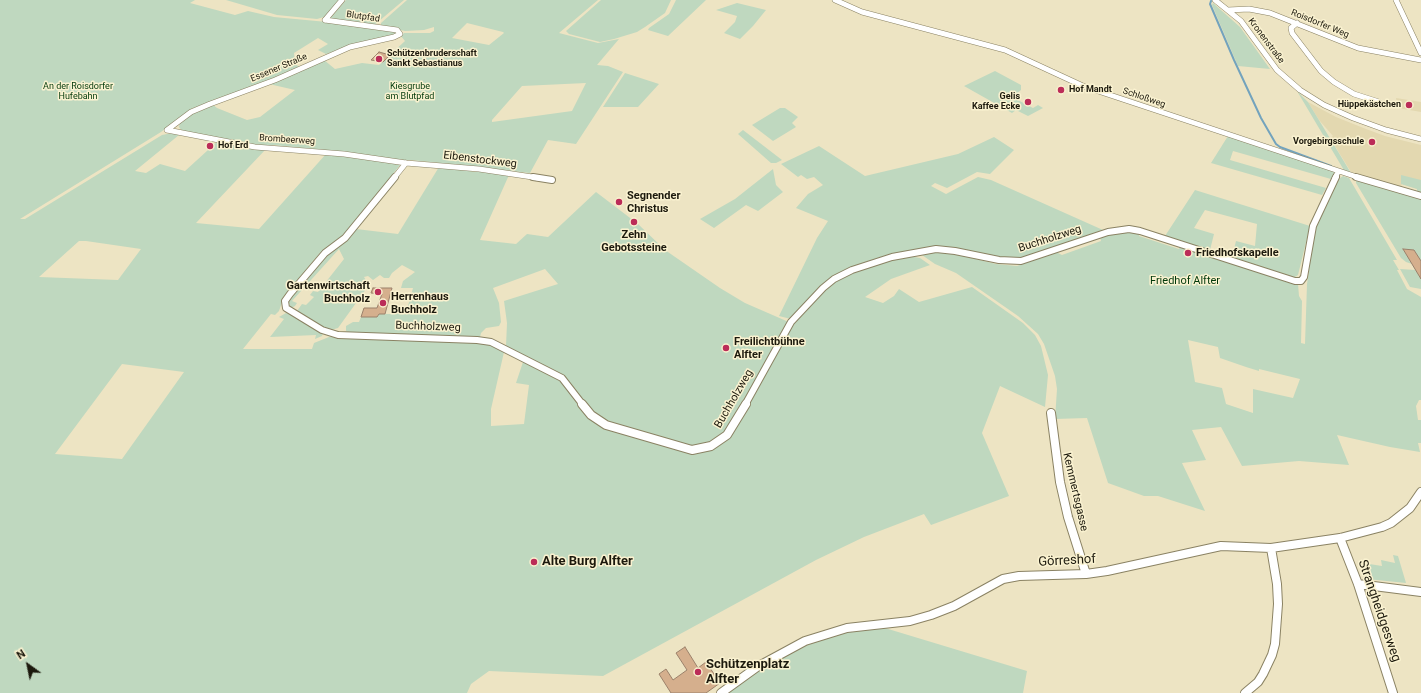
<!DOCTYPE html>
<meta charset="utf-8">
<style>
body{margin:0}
#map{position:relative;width:1421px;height:693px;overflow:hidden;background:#ede4c3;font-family:Roboto,sans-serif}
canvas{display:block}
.north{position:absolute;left:8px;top:645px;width:40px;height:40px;-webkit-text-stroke:3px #faf2d0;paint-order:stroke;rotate:327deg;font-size:11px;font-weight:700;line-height:16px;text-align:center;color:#1c190d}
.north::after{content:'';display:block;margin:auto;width:14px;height:18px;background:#1c190d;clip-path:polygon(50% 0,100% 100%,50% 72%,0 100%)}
</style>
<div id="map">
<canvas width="1421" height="693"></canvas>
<div class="north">N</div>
</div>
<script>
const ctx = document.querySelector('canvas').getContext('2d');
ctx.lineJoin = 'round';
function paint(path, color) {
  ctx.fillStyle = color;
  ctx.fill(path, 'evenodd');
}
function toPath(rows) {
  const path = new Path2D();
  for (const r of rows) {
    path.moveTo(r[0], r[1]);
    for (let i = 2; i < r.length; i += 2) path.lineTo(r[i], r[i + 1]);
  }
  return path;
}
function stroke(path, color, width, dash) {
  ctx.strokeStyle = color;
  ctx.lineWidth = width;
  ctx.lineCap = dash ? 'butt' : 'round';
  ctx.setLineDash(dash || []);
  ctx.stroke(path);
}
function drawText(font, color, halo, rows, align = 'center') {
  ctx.font = font + ' Roboto,sans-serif';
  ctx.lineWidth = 3;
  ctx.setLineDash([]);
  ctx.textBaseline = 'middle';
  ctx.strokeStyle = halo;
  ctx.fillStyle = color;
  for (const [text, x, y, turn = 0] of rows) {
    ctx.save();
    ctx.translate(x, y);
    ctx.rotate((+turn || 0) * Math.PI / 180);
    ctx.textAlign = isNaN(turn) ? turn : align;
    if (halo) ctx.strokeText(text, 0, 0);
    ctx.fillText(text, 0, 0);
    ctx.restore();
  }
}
paint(toPath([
 [1396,98,1421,102,1421,112,1398,108],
 [1308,102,1336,117,1366,129,1385,136,1421,145,1421,193,1417,192,1417,189,1402,184,1401,187,1351,172,1330,138,1333,136,1319,120]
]), '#e3d8b0');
paint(toPath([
 [0,0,195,0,190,3,235,15,248,11,274,17,327,22,346,0,404,0,372,27,396,32,394,35,350,46,326,54,318,50,328,44,318,38,294,53,295,64,304,70,324,60,335,69,362,63,379,65,405,41,401,36,404,33,430,33,434,31,434,27,424,30,405,31,381,26,381,23,407,0,598,0,559,33,598,43,619,39,597,65,608,66,623,72,576,144,548,140,530,173,483,168,481,172,509,175,480,240,516,244,527,234,548,237,596,192,638,224,665,250,720,288,745,303,791,323,815,298,839,278,871,266,909,256,920,258,930,265,891,279,865,297,883,303,894,296,899,289,919,302,972,287,1023,323,1035,335,1041,346,1048,375,1045,407,1000,386,982,433,1009,496,931,525,924,514,864,537,816,560,603,676,489,671,471,684,467,693,0,693],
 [467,23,503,32,504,33,489,45,452,38],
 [586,83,572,111,492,122,492,120,522,86],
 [269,84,295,90,260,117,247,120,217,108,212,104,192,113,180,123,179,127,182,131,162,135,25,219,20,219,161,132,191,109,242,90],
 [179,135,219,140,185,171,160,164,146,173,135,171],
 [273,145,344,152,403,160,411,160,479,167,476,172,439,167,398,234,356,229,325,256,289,298,289,303,291,308,295,306,297,303,292,301,339,249,344,259,318,292,313,291,310,295,314,297,306,305,302,304,297,311,298,313,323,327,331,330,338,328,369,285,364,277,368,276,373,280,380,275,384,278,389,278,392,273,402,265,415,272,403,281,401,288,413,288,408,306,399,306,396,314,379,314,377,317,361,317,359,322,353,322,346,326,346,331,348,332,480,337,481,333,486,328,499,326,501,322,499,303,493,288,545,269,558,284,504,301,507,323,506,346,484,343,336,337,329,337,314,343,312,349,243,349,271,314,275,315,279,311,284,296,320,253,347,232,400,165,363,158,326,154,259,229,196,223,266,149],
 [79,241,86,241,141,249,118,280,39,277],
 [504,352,523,362,516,383,529,385,524,424,491,426,491,409],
 [122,364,184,372,122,459,55,454],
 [226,0,340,0,324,17,317,19,277,15],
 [601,0,671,0,665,13,645,27,637,32,614,39,600,42,569,34,566,31],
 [676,0,706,0,668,36,648,30,649,28,669,14],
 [737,3,766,10,753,26,740,39,724,33,735,22,737,16,716,10],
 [1213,3,1240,27,1270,69,1238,66,1212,5],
 [995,71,1021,85,1021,90,1012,97,1033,108,1038,105,1043,108,1028,116,1016,110,1012,113,964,86],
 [625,73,659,84,638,107,603,107],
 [1297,91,1308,102,1351,173,1345,172],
 [780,108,785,108,798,117,792,123,796,127,773,141,752,125],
 [743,130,782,160,776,163,771,163,738,134],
 [1228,136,1335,172,1331,179,1233,151,1230,160,1326,188,1322,195,1211,163],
 [994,137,1014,150,990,174,977,172,947,188,935,183,931,186,946,194,978,177,991,180,1103,230,1021,258,1006,259,943,247,846,270,791,319,779,316,817,238,828,221,796,208,808,194,823,185,814,177,807,179,801,175,798,177,781,164,819,146,865,176,958,154],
 [773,169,776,185,783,192,758,211,746,205,714,228,700,219,735,199],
 [1401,175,1421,180,1421,193,1417,192,1417,189,1401,184],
 [1343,176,1349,178,1397,260,1393,260,1399,270,1397,270,1407,289,1421,297,1421,400,1419,400,1416,406,1418,420,1421,420,1421,443,1418,443,1420,452,1390,447,1337,435,1349,465,1299,461,1242,466,1221,427,1192,430,1206,460,1182,463,1205,511,1158,496,1144,496,1108,483,1087,418,1055,419,1057,389,1055,376,1044,344,1038,334,1018,316,956,273,935,264,922,255,925,252,947,252,996,264,1017,266,1056,252,1062,255,1101,241,1100,237,1124,231,1140,234,1139,236,1179,249,1180,246,1298,284,1299,296,1302,301,1301,343,1305,344,1307,284,1315,226,1323,207,1340,178],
 [1188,340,1218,347,1220,358,1246,367,1259,371,1259,369,1300,379,1293,398,1253,389,1253,413,1226,404,1222,388,1195,382],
 [1356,180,1421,197,1421,289,1410,287,1400,269,1415,270,1412,264,1406,262,1401,258,1356,183],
 [1195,190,1310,226,1298,275,1295,277,1290,276,1232,257,1236,241,1255,246,1257,224,1205,210,1194,228,1214,234,1210,250,1165,236],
 [286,313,289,314,323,333,322,336,315,339,316,335,270,337,284,319,279,317],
 [1393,555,1398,556,1406,583,1367,579,1363,563,1382,566,1381,560,1395,563],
 [875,625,1027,671,1023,693,721,693,805,641]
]), '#bfd8bf');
stroke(toPath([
 [1211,1,1210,4,1234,60,1261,118,1276,144,1280,147,1331,166]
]), '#73a3bd', 2);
const building = toPath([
 [379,52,390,55,383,62,371,60,379,52],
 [1403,249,1414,250,1421,261,1421,279,1403,249],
 [373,288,392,288,385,314,379,314,377,317,361,317,364,308,377,308,382,294,371,293,373,288],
 [685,647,698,668,706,662,720,683,706,693,671,693,659,674,666,669,673,680,687,670,676,653,685,647]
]);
paint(building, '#d5af8d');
stroke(building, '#9b816b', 1);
const minorFar2 = toPath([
 [835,0,862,12,1005,50,1083,86,1360,178],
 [1215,0,1241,21,1277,70,1300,90,1324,105,1353,118,1386,130,1421,139],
 [1396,0,1421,53],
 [1228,10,1249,9,1270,13,1358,48,1421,60],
 [325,20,342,0],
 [1297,23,1291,28,1292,33,1321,71,1334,82,1354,94,1379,102],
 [167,130,255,147,344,154,406,163,479,169,539,178],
 [167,130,191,112,210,104,275,80,350,47,394,37,400,34,397,30,325,20],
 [394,178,406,163],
 [1335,178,1338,172]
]);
const minorFar1 = toPath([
 [395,177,345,238,325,253,290,294,285,301,286,308,322,330,338,335,477,340,491,342,562,378,583,405],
 [533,177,552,180],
 [1356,177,1421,196],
 [745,405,791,322,823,288,834,279,852,270,892,257,936,249,955,251,999,260,1021,261,1108,232,1129,229,1140,231,1295,281,1301,281,1304,277,1313,226,1336,177]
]);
const minor = toPath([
 [582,404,591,415,606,425,692,450,711,446,727,435,746,404],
 [1051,413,1060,482,1068,517,1086,574],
 [1340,538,1358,584,1393,693],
 [1358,584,1421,592],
 [721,693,757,667,805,641,847,628,910,621,931,615,954,606,1003,579,1019,576,1086,574,1107,571,1221,546,1271,548,1340,538,1382,527,1391,523,1410,508,1421,492],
 [1245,693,1258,682,1263,674,1272,655,1275,644,1278,604,1277,584,1271,548]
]);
stroke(minorFar2, '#8a8263', 6);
stroke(minorFar1, '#8a8263', 8);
stroke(minor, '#8a8263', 10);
stroke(minorFar2, '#fff', 5);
stroke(minorFar1, '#fff', 6);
stroke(minor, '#fff', 8);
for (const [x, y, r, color] of [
 [379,59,4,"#bb2c58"],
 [1061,90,4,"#bb2c58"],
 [1028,102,4,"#bb2c58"],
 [1409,105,4,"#bb2c58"],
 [1372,142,4,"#bb2c58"],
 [210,146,4,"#bb2c58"],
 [619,202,4,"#bb2c58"],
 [634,222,4,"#bb2c58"],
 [1188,253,4,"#bb2c58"],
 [378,292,4,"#bb2c58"],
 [383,303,4,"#bb2c58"],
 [726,348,4,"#bb2c58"],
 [534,562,4,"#bb2c58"],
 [698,672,4,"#bb2c58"]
]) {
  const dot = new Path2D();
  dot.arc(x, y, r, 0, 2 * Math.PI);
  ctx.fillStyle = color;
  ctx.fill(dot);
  stroke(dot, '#faf2d0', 1.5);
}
drawText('9px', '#1c190d', '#faf2d0', [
 ["Blutpfad",363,17,8],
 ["Roisdorfer Weg",1320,24,22],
 ["Kronenstraße",1266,41,53],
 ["Essener Straße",279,68,-23],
 ["Schloßweg",1144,98,19],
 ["Brombeerweg",287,140,4]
]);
drawText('bold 9px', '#1c190d', '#faf2d0', [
 ["Schützenbruderschaft",387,54],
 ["Sankt Sebastianus",387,64],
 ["Hof Mandt",1069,90],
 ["Gelis",1020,97,"right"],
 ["Kaffee Ecke",1020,107,"right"],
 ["Hüppekästchen",1401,105,"right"],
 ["Vorgebirgsschule",1364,142,"right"],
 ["Hof Erd",218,146]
], 'left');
drawText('9px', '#00390a', '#faf2d0', [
 ["An der Roisdorfer",78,87],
 ["Hufebahn",78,97],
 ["Kiesgrube",410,87],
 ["am Blutpfad",410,97]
]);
drawText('11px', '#1c190d', '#faf2d0', [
 ["Eibenstockweg",480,160,7],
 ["Buchholzweg",1050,239,-18],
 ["Buchholzweg",428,327,2],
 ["Buchholzweg",734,399,-60],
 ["Kemmertsgasse",1075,492,77]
]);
drawText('bold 11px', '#1c190d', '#faf2d0', [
 ["Segnender",627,196],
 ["Christus",627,209],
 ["Zehn",634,235,"center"],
 ["Gebotssteine",634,248,"center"],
 ["Friedhofskapelle",1196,253],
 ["Gartenwirtschaft",370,286,"right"],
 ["Buchholz",370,299,"right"],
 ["Herrenhaus",391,297],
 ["Buchholz",391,310],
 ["Freilichtbühne",734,342],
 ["Alfter",734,355]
], 'left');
drawText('11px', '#00390a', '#faf2d0', [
 ["Friedhof Alfter",1185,281]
]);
drawText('13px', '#1c190d', '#faf2d0', [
 ["Görreshof",1067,561,-3],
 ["Strangheidgesweg",1379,611,71]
]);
drawText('bold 13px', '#1c190d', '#faf2d0', [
 ["Alte Burg Alfter",542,562],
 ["Schützenplatz",706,665],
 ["Alfter",706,680]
], 'left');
</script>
